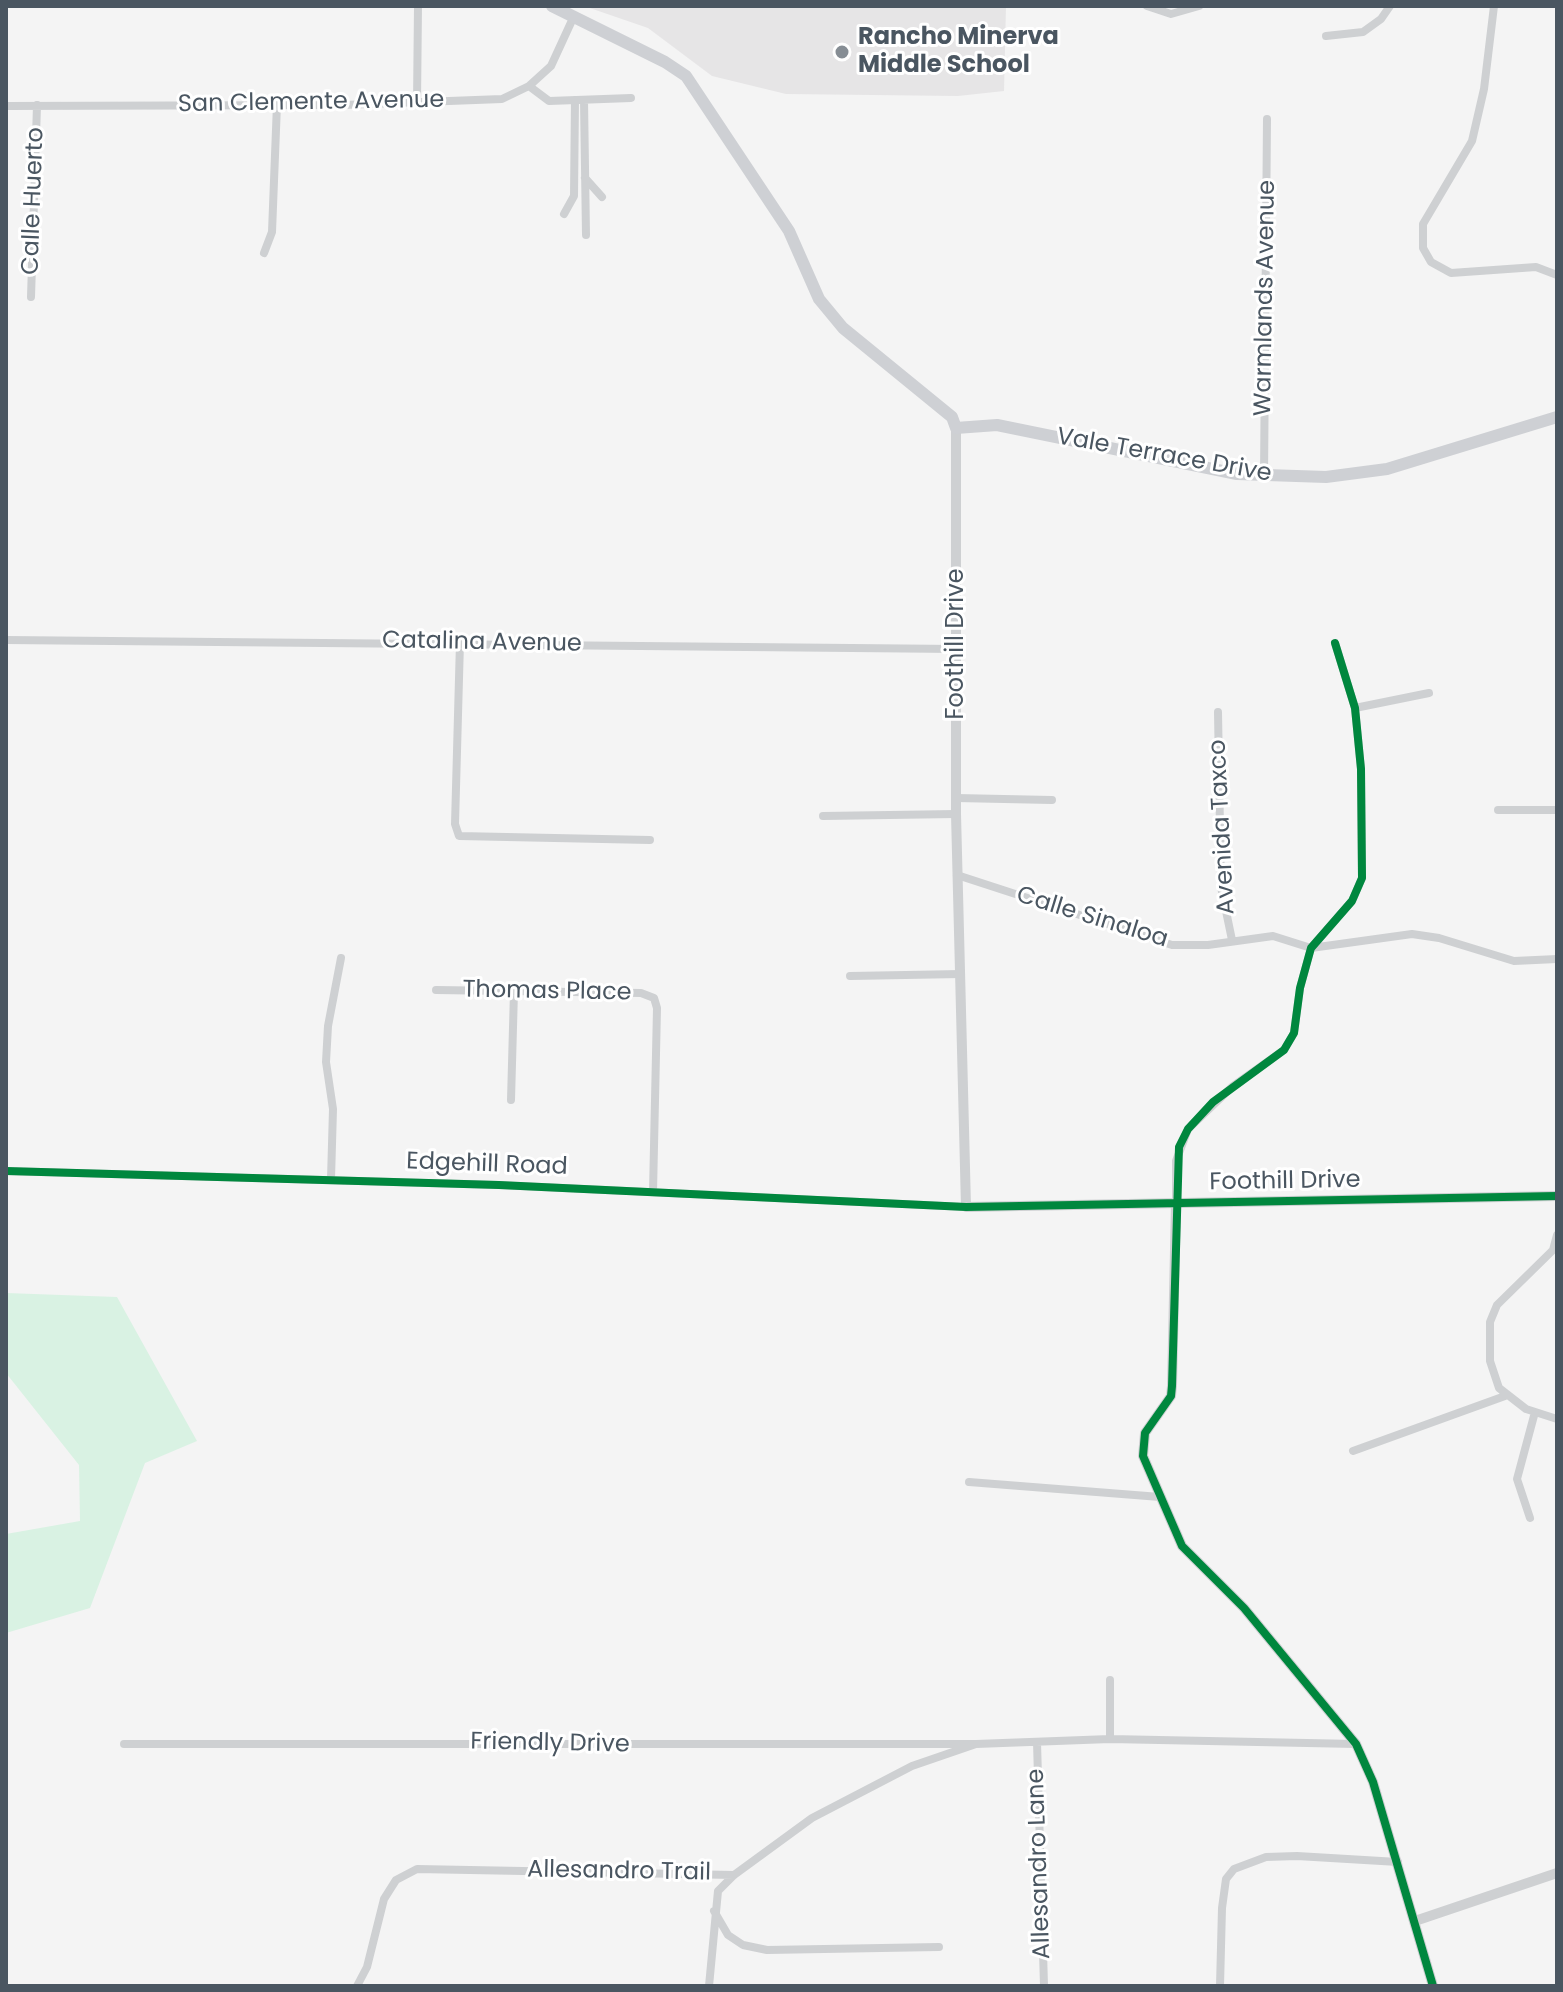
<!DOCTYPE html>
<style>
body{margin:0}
#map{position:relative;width:1563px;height:1992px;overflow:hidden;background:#f4f4f4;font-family:Poppins,sans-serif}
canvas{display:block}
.frame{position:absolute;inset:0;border:8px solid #4a5661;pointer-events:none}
</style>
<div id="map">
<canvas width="1563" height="1992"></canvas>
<div class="frame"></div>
</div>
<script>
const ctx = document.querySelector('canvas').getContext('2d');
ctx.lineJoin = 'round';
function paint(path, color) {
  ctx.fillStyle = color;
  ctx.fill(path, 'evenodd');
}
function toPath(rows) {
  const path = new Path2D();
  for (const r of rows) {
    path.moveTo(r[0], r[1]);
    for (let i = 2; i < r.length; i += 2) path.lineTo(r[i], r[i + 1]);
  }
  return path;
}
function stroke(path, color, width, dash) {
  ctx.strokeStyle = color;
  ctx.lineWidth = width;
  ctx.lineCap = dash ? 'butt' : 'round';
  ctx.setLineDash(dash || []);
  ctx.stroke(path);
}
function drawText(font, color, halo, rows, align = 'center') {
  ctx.font = font + ' Poppins,sans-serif';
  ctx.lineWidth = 6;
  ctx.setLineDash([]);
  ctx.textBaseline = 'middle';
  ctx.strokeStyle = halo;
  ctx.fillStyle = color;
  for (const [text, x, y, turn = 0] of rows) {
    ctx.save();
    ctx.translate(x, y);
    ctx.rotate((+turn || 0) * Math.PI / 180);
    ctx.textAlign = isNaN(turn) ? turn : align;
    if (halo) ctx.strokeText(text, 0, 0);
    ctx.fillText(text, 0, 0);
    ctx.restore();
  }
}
paint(toPath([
 [584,6,1006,6,1004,91,958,96,786,94,712,76,648,28]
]), '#e6e5e6');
paint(toPath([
 [6,1293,117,1297,197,1441,145,1463,90,1608,6,1633,6,1534,80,1521,79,1465,6,1373]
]), '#d9f2e3');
stroke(toPath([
 [1147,6,1171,14,1199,6],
 [1494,6,1484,89,1472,141,1423,224,1423,248,1431,262,1451,273,1536,267,1557,275],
 [1326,36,1363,32,1381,19,1390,6],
 [529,86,549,101,631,98],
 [584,100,586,235],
 [417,103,418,6],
 [6,106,343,105,502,99,529,86,551,66,574,16],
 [585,178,602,197],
 [564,214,574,196,575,100],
 [264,253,272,232,277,104],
 [31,297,37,105],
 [1264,477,1267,119],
 [6,640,957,649],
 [460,642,455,824,459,836,650,840],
 [1355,708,1429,693],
 [1218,712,1221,887,1232,940],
 [956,798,1052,800],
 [1498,810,1557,810],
 [823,816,956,814],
 [957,875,1172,945,1208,945,1273,936,1311,948,1412,934,1439,938,1514,961,1557,959],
 [850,976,961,974],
 [436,990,641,993,654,998,657,1008,653,1192],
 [511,1100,514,991],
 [6,1171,499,1185,966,1207],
 [331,1179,333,1109,326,1062,328,1026,341,958],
 [1176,1204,1176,1161,1188,1129,1233,1086,1284,1050,1294,1033,1300,988,1311,948,1352,901,1362,878,1361,769,1355,708,1335,643],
 [1557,1235,1553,1250,1497,1305,1490,1322,1490,1361,1499,1388,1526,1409,1557,1419],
 [1353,1451,1505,1396],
 [969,1482,1160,1497],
 [1530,1518,1517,1479,1535,1412],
 [1110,1680,1110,1739],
 [1037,1742,1044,1986],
 [124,1744,976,1744],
 [714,1911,728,1935,743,1945,767,1950,939,1947],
 [357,1986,367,1967,384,1899,396,1880,417,1869,734,1875],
 [709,1986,718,1891,734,1875,812,1818,912,1766,976,1744,1110,1739,1356,1744],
 [1220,1986,1222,1908,1226,1879,1234,1869,1266,1857,1297,1856,1398,1862]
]), '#ced0d2', 8);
stroke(toPath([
 [956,428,956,814,966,1207,1557,1196],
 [1176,1204,1172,1386,1171,1396,1145,1433,1143,1456,1182,1546,1244,1608,1356,1744,1373,1782,1433,1986],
 [1415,1921,1557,1873]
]), '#ced0d2', 10);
stroke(toPath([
 [552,6,665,62,686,76,789,231,819,299,843,328,952,417,956,428,997,425,1237,474,1326,477,1387,469,1557,417]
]), '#ced0d4', 12);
stroke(toPath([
 [1335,643,1355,708,1361,769,1362,878,1352,901,1311,948,1300,988,1294,1033,1284,1050,1213,1102,1188,1129,1179,1147,1172,1386,1171,1396,1145,1433,1143,1456,1182,1546,1244,1608,1356,1744,1373,1782,1433,1986],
 [6,1171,499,1185,966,1207,1557,1196]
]), '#00873e', 8);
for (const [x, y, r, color] of [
 [842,52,8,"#868d94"]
]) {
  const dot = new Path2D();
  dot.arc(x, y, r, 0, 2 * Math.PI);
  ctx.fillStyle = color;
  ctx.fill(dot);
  stroke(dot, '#fff', 3);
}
drawText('bold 24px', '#4a5661', '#fff', [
 ["Rancho Minerva",858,38],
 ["Middle School",858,66]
], 'left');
drawText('24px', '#4a5661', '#fff', [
 ["San Clemente Avenue",311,103,-1],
 ["Calle Huerto",34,201,-88],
 ["Warmlands Avenue",1266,298,-89],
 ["Vale Terrace Drive",1164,456,10],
 ["Catalina Avenue",482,643,1],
 ["Foothill Drive",957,644,-90],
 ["Avenida Taxco",1223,827,-93],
 ["Calle Sinaloa",1092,918,17],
 ["Thomas Place",547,992,1],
 ["Edgehill Road",487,1165,2],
 ["Foothill Drive",1285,1182,-1],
 ["Friendly Drive",550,1744,1],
 ["Allesandro Lane",1040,1864,-92],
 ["Allesandro Trail",619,1872,1]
]);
</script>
